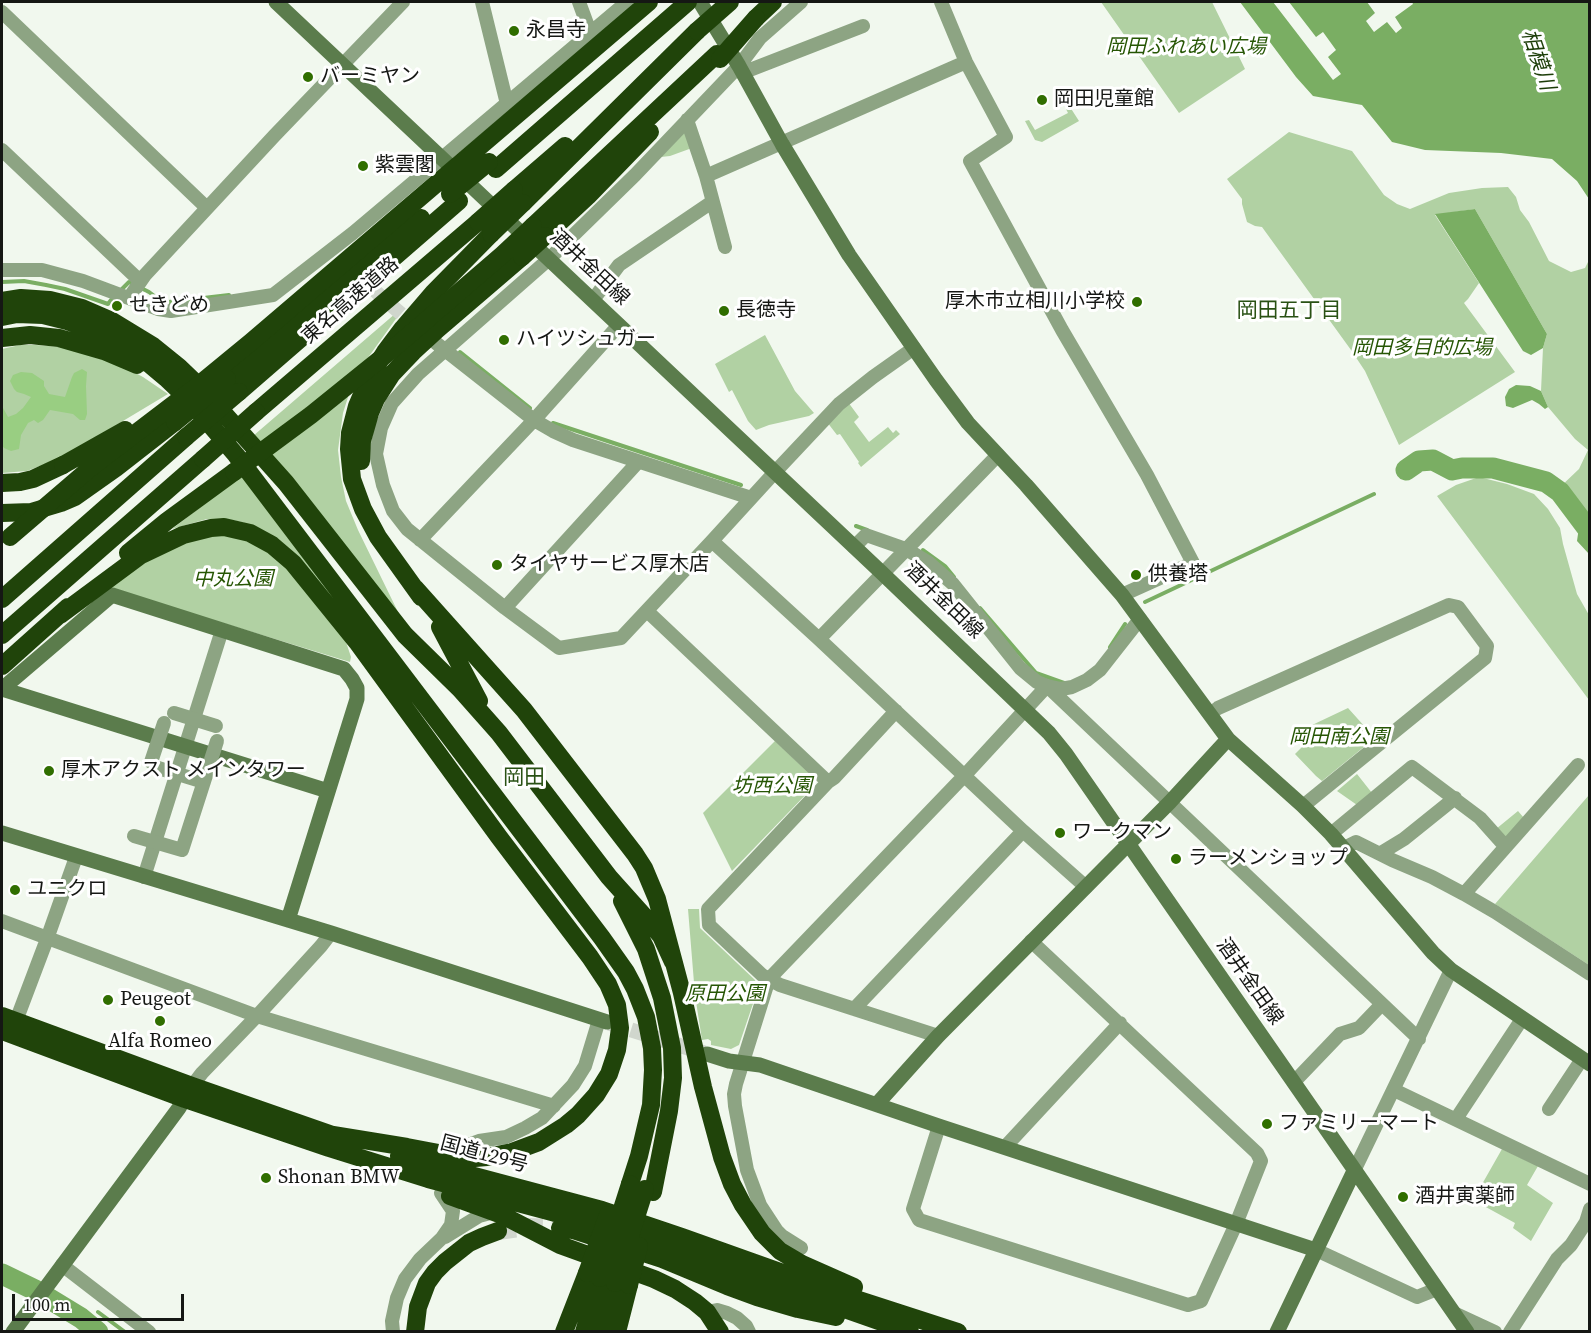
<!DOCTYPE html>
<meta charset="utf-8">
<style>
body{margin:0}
#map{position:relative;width:1591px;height:1333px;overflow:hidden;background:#f1f8ee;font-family:"Source Serif 4",serif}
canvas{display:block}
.frame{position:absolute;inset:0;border:3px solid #151714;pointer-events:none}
.scale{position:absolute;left:12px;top:1294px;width:172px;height:27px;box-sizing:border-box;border:3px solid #151714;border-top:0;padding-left:8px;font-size:18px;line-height:21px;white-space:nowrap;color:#151714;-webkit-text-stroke:4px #fff;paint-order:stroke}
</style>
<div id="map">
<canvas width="1591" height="1333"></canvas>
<div class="frame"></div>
<div class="scale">100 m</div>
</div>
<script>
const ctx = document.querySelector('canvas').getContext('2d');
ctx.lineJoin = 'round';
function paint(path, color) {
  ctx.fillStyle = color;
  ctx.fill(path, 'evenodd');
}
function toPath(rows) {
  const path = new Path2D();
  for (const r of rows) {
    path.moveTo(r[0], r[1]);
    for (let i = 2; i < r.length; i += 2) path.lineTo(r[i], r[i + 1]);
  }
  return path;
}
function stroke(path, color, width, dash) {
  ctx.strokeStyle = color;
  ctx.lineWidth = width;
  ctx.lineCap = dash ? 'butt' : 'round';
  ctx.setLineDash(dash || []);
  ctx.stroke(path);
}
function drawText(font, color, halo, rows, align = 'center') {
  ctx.font = font + ' "Source Serif 4","Noto Sans JP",serif';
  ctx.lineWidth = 6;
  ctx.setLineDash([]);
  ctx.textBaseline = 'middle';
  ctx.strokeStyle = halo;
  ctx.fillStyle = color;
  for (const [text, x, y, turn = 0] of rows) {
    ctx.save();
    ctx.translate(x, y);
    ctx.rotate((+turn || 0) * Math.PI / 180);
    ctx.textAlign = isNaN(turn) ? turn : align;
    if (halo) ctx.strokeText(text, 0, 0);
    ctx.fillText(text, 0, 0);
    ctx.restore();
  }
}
paint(toPath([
 [1101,2,1212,2,1245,69,1179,113],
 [1070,107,1079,121,1042,142,1035,140,1025,121,1029,120,1035,130,1068,113,1066,109],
 [1289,132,1352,151,1384,195,1397,204,1410,209,1449,193,1482,188,1508,187,1516,197,1520,210,1529,222,1549,261,1571,272,1585,268,1589,260,1589,521,1580,514,1567,496,1558,489,1579,469,1588,450,1575,439,1548,407,1541,391,1543,348,1547,334,1475,209,1435,215,1479,283,1468,299,1464,303,1515,372,1399,445,1365,371,1351,350,1262,227,1255,226,1247,222,1242,204,1242,199,1227,179],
 [684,133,688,135,692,148,670,156,661,157],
 [396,313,398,316,362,366,349,394,343,413,338,450,341,477,346,501,358,530,399,614,253,436],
 [765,335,795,391,814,413,809,416,769,425,756,430,748,421,732,390,729,392,715,364],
 [20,345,36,345,61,347,81,351,126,368,143,377,168,394,63,457,27,471,2,473,2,349],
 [848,402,859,417,854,422,869,442,888,427,893,433,896,430,900,434,861,467,858,463,859,462,840,434,837,435,827,422],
 [242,475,352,622,258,529,242,522,226,519,207,519,172,529],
 [1479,477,1507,484,1534,494,1548,509,1560,528,1563,544,1577,594,1589,615,1589,700,1437,496,1456,485],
 [225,533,251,538,276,555,345,639,351,657,350,662,109,588,162,551,197,538],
 [1348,708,1375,738,1322,781,1316,776,1295,754,1313,736,1307,730,1310,726],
 [775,741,813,777,814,786,732,871,703,813],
 [1357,774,1372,793,1357,805,1337,791],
 [1589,795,1589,965,1495,904],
 [1518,811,1524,818,1507,837,1503,837,1496,829],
 [688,909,699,909,700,928,755,980,758,989,739,1045,731,1049,711,1045,711,1041,708,1039,702,1040,695,995],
 [1502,1149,1538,1166,1527,1185,1553,1203,1531,1241,1513,1228,1515,1223,1473,1200]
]), '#b1d1a3');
paint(toPath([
 [82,369,87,372,86,386,87,414,85,420,80,420,73,414,50,410,43,420,38,423,34,420,28,423,21,435,19,449,11,451,4,448,2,445,2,406,8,417,16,414,23,408,31,397,24,394,17,392,14,389,10,381,13,375,21,372,32,373,44,381,44,386,49,394,65,397,72,377,74,373]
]), '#99ce82');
paint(toPath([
 [1240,2,1273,2,1333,80,1341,74,1328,57,1336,50,1323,32,1316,37,1289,2,1367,2,1375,13,1366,21,1374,32,1387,22,1396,33,1402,28,1395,17,1413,4,1412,2,1589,2,1589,199,1577,181,1552,159,1501,153,1425,150,1392,142,1362,105,1313,96,1296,77],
 [1475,209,1547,334,1543,348,1531,355,1523,351,1435,214],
 [1516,385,1530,386,1541,391,1548,407,1545,409,1539,404,1532,400,1513,408,1506,406,1505,397,1509,389],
 [1546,482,1550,483,1555,486,1567,496,1580,514,1589,521,1589,554,1577,541,1579,527,1576,518,1560,493,1553,492,1545,488,1544,485]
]), '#7aae63');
stroke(toPath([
 [2,282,24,281,46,285,65,289,108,304,111,300],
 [121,290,129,282,149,292,157,298,169,302,229,295],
 [460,352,530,408],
 [553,423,741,485],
 [856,526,867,530],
 [923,550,945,566,954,577],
 [1145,602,1374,494],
 [980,608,1036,673,1064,683],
 [1110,647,1125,624],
 [98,1312,125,1332]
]), '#7aae63', 4);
stroke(toPath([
 [1406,470,1419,461,1433,460,1452,470,1462,468,1493,468,1546,482,1560,492,1590,532],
 [2,1274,35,1290,81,1318,98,1332]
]), '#7aae63', 21);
stroke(toPath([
 [359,277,415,326]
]), '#d0d6cd', 14, [14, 7]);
stroke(toPath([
 [609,1023,704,1053]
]), '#d0d6cd', 15, [15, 8]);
stroke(toPath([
 [498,1231,529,1227,560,1228]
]), '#d0d6cd', 18, [18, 9]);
stroke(toPath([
 [482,2,507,104],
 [579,2,590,32],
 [801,2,760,38,739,66,635,175,549,259,418,374,392,403,381,428,376,454,383,485,393,511,407,529,505,608,559,648,621,638,712,541,775,472,839,404,873,377,914,348],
 [941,2,966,62,1006,137,970,161,1062,330,1147,475,1193,563,1122,595],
 [2,12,207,208],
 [742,73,863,26],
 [687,120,706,176,725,247],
 [2,150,140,281],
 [706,176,966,62],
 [2,270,42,270,83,281,158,309,171,311,273,295,353,233,627,2],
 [129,298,145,275,275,135,403,2],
 [593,300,619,265,712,202],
 [436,343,534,420,553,431,573,440,751,498],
 [420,540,534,420,619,325],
 [712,541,819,639,1023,831,1086,887],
 [854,547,866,535,906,549,929,563,953,584,1020,668,1037,682,1047,686,1061,689,1072,687,1087,680,1100,670,1140,619],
 [505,608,638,462],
 [647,611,828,782],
 [819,639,998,455],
 [896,711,834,778,828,782,708,909,709,925,762,975,769,979,780,985,938,1036],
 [1210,714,1218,708,1449,605,1458,607,1487,646,1485,658,1303,806],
 [1331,834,1412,767,1480,818,1505,846],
 [1344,848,1356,842,1392,860,1432,877,1464,894,1495,912,1590,974],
 [1381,853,1404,839,1455,798],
 [144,877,222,630],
 [1464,894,1578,765],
 [2,921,257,1016,554,1106],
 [854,1009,1023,831],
 [16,1021,47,939,76,857],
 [1294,1082,1340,1034,1359,1028,1382,1004],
 [192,1086,202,1073,257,1016,321,946,331,933],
 [1394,1090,1590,1184],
 [1549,1109,1582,1059],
 [1456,1119,1522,1019],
 [939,1126,913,1209,919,1220,1188,1305,1201,1301,1236,1224,1261,1161,1257,1153,1031,941],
 [1005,1147,1120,1023],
 [446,1153,479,1141,506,1137,525,1128,542,1118,573,1085,585,1066,599,1020],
 [1354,1171,1451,970],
 [445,1237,479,1216,494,1212],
 [801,1248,782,1236,777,1231,760,1205,747,1170,735,1106,734,1094,736,1084,769,979,965,775,1047,686,1419,1039],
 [1316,1250,1417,1297,1437,1289],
 [62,1265,149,1332],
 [707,1312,717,1310,727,1313,737,1318,746,1326,749,1332],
 [1454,1313,1495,1332],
 [393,1332,392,1321,397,1298,405,1279,420,1259,442,1238,451,1225,453,1211,441,1193],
 [1510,1332,1557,1259,1571,1245,1586,1222,1590,1209]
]), '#8da483', 14);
stroke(toPath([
 [276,2,882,573,1049,733,1066,754,1467,1332],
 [700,2,739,66,782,144,849,255,936,380,968,423,1026,485,1122,595,1228,739,1303,806,1331,834,1433,953,1451,970,1590,1064],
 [2,689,112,595,344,669,352,679,357,688,357,699,288,920],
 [2,689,328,791],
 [2,833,331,933,607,1022],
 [707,1054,729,1061,760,1065,939,1126,1316,1250],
 [877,1104,938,1036,1170,802,1228,739],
 [13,1332,179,1108,190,1089],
 [1277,1332,1354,1171]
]), '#5b7c4c', 15);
stroke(toPath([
 [756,18,773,2],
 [496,169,688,2],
 [514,190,565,146],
 [523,203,697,31],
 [533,226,717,54],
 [545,236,588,196,650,132],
 [2,301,21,298,50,300,82,308,112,321,153,346,179,367,202,389,286,483,405,635,460,689,499,733,609,877,652,925,661,936,673,962],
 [2,317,17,314,43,315,67,321,98,332,141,357,166,378,188,399,236,455,602,938,626,972,635,989,646,1017,652,1048,653,1070,651,1105,639,1156,630,1184],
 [2,338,30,335,59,338,104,351,137,365],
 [227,379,421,218],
 [239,392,459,201],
 [256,412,478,222],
 [361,461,362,441,370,413,376,399,392,374,413,352,438,329,522,257],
 [2,483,20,482,33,479,63,465],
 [2,513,31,512,61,503,75,497,116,468,175,422],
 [128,553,167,521,234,472],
 [415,588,524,710,635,854,644,868,657,899,682,993,703,1087,722,1157,732,1184,743,1205,762,1233,780,1251,802,1264,854,1287],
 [421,597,378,537,363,509,352,479,349,449,350,433,357,406,363,392,375,368,385,352,403,328,433,293,491,234],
 [2,599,186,437],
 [60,615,141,555,183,535,211,528,224,527,250,533,272,545,293,563,357,642,499,837,590,957,608,984,617,1005,620,1028,617,1050,609,1074,596,1095,578,1115,566,1125,539,1142,512,1152,487,1157,475,1158,444,1154,407,1147,333,1135],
 [440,627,479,701],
 [2,635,203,459],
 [2,666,68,607],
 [622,901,646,949,662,998,672,1048,673,1078,669,1111,653,1192],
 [2,1016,192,1086,344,1139],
 [2,1031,185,1099,329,1148,428,1179,593,1223,662,1245,910,1332],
 [399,1156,602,1210,682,1237,853,1298,958,1332],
 [450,1196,502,1215,560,1245,654,1279,675,1289,695,1302,707,1312,720,1332],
 [560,1228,573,1230,662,1259,727,1286,757,1297,798,1309,836,1317],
 [415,1332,418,1307,427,1283,435,1272,445,1262,469,1243,482,1237,498,1231],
 [564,1332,587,1273],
 [584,1332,600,1278],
 [599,1332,615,1283],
 [617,1332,629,1285]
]), '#20440a', 18);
stroke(toPath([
 [174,713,216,726],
 [151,762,164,723],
 [155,767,204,782],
 [134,836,182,850,217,741]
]), '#8da483', 14);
stroke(toPath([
 [697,31,730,2],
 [720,59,756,18],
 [450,194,489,162],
 [478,222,514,190],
 [491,234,523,203],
 [522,257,545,236],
 [175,422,227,379],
 [186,437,239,392],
 [203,459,256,412],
 [63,465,125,430],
 [234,472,311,415,394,348,502,255,533,226],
 [10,537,94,465,195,388,251,342,649,2],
 [587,1273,608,1215],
 [600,1278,630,1184],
 [615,1283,645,1189],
 [629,1285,639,1246]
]), '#20440a', 18);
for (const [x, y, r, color] of [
 [514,31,6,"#306e00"],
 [308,77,6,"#306e00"],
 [1042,100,6,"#306e00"],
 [363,166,6,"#306e00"],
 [1137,302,6,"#306e00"],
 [117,306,6,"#306e00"],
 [724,311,6,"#306e00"],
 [504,340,6,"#306e00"],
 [497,565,6,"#306e00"],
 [1136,575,6,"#306e00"],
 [49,771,6,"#306e00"],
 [1060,833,6,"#306e00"],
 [1176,859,6,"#306e00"],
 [15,890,6,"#306e00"],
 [108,1000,6,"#306e00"],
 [160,1021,6,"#306e00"],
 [1267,1124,6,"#306e00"],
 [266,1178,6,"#306e00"],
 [1403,1197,6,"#306e00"]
]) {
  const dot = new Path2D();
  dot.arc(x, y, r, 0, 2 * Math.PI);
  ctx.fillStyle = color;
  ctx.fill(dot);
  stroke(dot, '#fff', 2);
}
drawText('20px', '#151714', '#fff', [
 ["永昌寺",526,31],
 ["バーミヤン",320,77],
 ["岡田児童館",1054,100],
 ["紫雲閣",375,166],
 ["厚木市立相川小学校",1125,302,"right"],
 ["せきどめ",129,306],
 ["長徳寺",736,311],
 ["ハイツシュガー",516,340],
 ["タイヤサービス厚木店",509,565],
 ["供養塔",1148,575],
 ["厚木アクスト メインタワー",61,771],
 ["ワークマン",1072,833],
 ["ラーメンショップ",1188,859],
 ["ユニクロ",27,890],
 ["Peugeot",120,1000],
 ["Alfa Romeo",160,1042,"center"],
 ["ファミリーマート",1279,1124],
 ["Shonan BMW",278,1178],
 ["酒井寅薬師",1415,1197]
], 'left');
drawText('italic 20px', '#265604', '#fff', [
 ["岡田ふれあい広場",1186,48],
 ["岡田多目的広場",1422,349],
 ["中丸公園",233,580],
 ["岡田南公園",1339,738],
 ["坊西公園",772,787],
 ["原田公園",725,995]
]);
drawText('20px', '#151714', '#fff', [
 ["酒井金田線",589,268,43],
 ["東名高速道路",351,301,-41],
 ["酒井金田線",943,601,44],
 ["酒井金田線",1249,982,55],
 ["国道129号",484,1155,15]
]);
drawText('italic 21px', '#1d3e09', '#fff', [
 ["相模川",1537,60,71]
]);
drawText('21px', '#295114', '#fff', [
 ["岡田五丁目",1289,312],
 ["岡田",524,779]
]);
</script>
